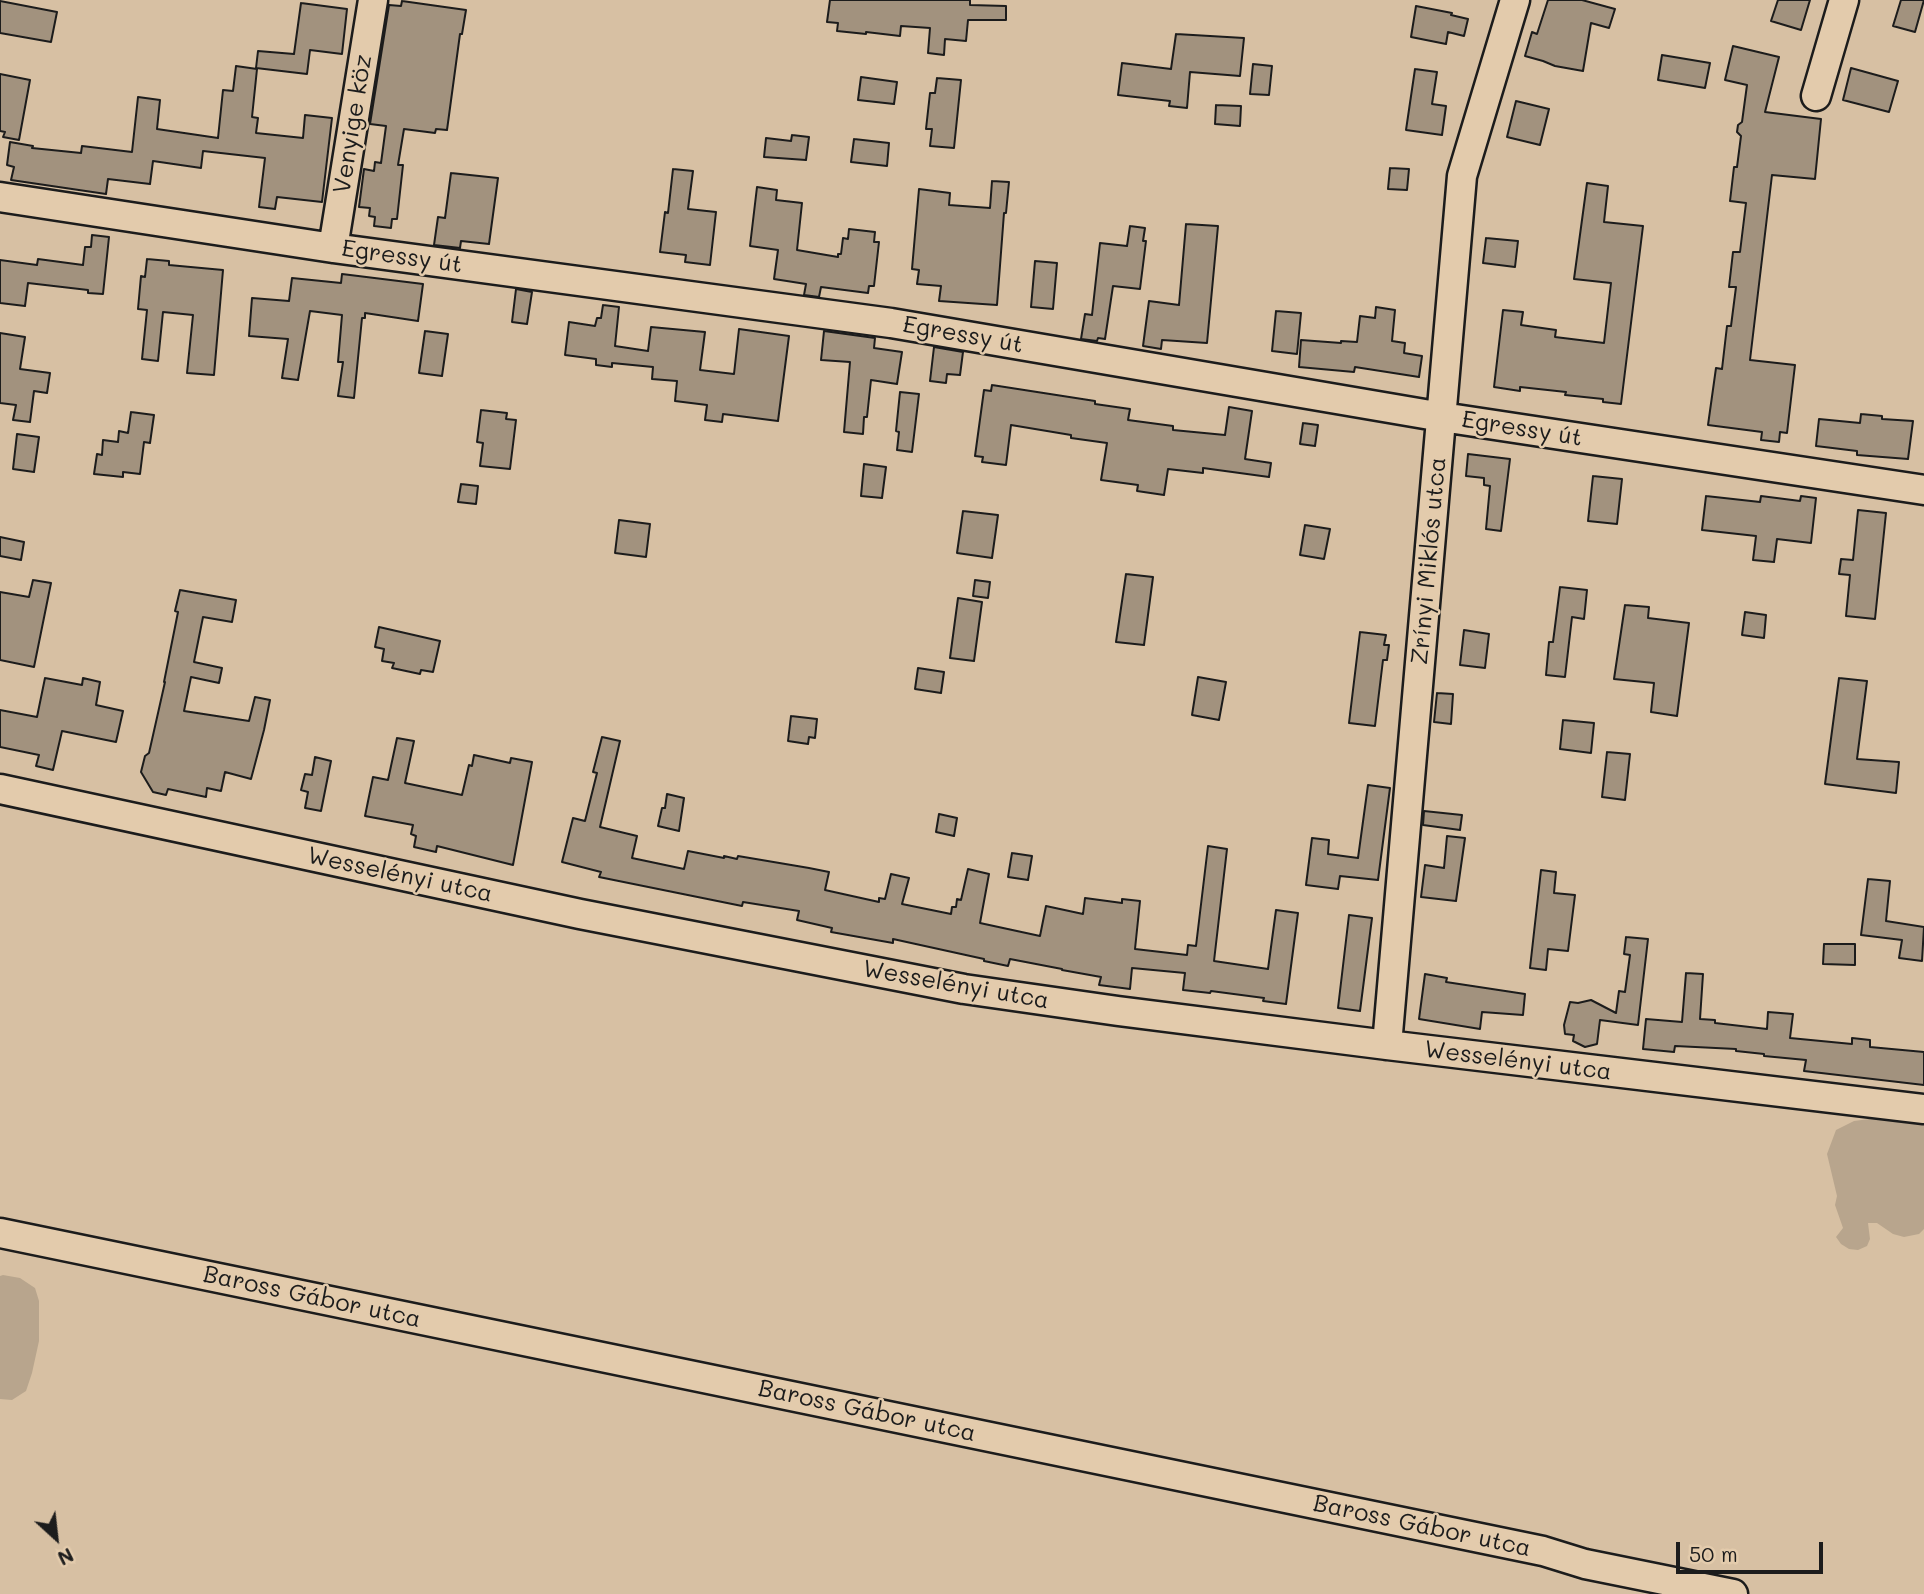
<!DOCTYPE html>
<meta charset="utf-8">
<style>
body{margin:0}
#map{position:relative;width:1924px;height:1594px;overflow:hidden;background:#d7c0a3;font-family:Mali,sans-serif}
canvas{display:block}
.north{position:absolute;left:21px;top:1503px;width:70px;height:70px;-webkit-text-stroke:5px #e3cbac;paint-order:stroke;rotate:153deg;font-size:19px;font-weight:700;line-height:28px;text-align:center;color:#1c1c1c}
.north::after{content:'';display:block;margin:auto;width:24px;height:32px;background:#1c1c1c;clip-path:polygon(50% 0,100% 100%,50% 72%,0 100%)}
.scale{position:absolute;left:1676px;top:1542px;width:147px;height:32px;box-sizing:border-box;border:4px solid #1c1c1c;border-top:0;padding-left:9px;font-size:21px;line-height:24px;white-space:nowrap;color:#1c1c1c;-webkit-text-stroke:5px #e3cbac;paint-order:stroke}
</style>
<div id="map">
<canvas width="1924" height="1594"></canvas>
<div class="north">N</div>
<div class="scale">50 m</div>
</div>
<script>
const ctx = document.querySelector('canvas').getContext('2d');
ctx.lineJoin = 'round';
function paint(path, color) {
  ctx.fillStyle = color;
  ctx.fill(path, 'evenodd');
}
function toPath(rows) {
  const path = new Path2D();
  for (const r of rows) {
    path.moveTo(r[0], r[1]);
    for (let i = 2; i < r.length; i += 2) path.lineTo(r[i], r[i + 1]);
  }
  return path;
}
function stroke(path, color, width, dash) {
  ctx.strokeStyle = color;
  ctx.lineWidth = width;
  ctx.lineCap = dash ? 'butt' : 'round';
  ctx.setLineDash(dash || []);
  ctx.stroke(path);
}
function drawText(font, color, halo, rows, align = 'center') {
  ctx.font = font + ' Mali,sans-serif';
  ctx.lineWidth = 5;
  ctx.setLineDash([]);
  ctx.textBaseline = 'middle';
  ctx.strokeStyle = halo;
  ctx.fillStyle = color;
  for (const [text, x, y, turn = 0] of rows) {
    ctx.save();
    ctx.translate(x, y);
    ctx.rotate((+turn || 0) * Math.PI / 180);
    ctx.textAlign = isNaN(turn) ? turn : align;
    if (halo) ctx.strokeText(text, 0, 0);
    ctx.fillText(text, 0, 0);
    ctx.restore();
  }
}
paint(toPath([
 [1877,1118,1924,1124,1924,1229,1919,1234,1904,1237,1893,1234,1877,1223,1868,1223,1870,1239,1867,1246,1858,1250,1849,1249,1841,1244,1836,1237,1843,1228,1835,1205,1837,1196,1827,1154,1836,1130,1854,1121],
 [3,1275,20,1278,35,1288,39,1301,39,1341,32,1373,26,1391,12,1400,0,1399,0,1276]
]), '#b8a58d');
const building = toPath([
 [830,0,970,0,970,5,1006,6,1006,20,968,20,966,41,945,39,944,55,928,53,930,28,901,26,900,36,866,32,866,34,837,31,838,23,827,22,830,0],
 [1548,0,1582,0,1615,9,1609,28,1591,23,1583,71,1555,66,1543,61,1525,56,1532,32,1537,34,1548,0],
 [1778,0,1810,0,1801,30,1771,21,1778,0],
 [1901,0,1924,0,1915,32,1893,26,1901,0],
 [0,1,57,12,51,42,0,33,0,1],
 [402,1,466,10,462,34,460,34,447,130,436,129,435,133,404,129,398,165,403,165,397,219,392,219,391,228,374,226,375,217,369,216,370,208,359,207,364,169,374,171,375,162,381,163,386,126,370,124,389,5,401,6,402,1],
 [301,3,347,9,342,54,310,50,307,74,256,68,258,51,294,54,301,3],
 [1416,6,1452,13,1451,15,1468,19,1464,36,1448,32,1446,44,1411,37,1416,6],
 [1176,34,1244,38,1240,76,1190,72,1187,108,1169,106,1170,101,1118,95,1122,63,1171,69,1176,34],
 [1733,46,1779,57,1765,112,1821,119,1815,179,1772,175,1750,360,1795,365,1787,433,1780,432,1779,442,1761,440,1762,432,1708,425,1716,368,1722,369,1727,326,1731,326,1736,287,1729,287,1733,252,1740,252,1746,203,1730,201,1734,167,1737,167,1741,136,1737,132,1738,125,1742,122,1747,85,1725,80,1733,46],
 [1662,55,1710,63,1705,88,1658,80,1662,55],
 [1253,64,1272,66,1269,95,1250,94,1253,64],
 [236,66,257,69,252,117,258,118,256,133,303,138,305,115,332,118,322,202,277,197,275,209,259,207,265,158,203,151,201,168,153,161,150,184,108,179,106,194,11,180,14,167,7,165,10,142,33,146,32,148,81,153,82,146,132,152,138,97,160,100,157,129,218,138,223,90,233,91,236,66],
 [1851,68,1898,81,1889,112,1843,100,1851,68],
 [1415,69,1437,72,1432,104,1446,106,1442,135,1406,130,1415,69],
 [0,74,30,80,19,140,3,137,5,132,0,131,0,74],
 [861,77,897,82,894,104,858,100,861,77],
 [937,78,961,80,954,148,930,146,932,129,926,129,930,93,935,93,937,78],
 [1516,101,1549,109,1540,145,1507,137,1516,101],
 [1216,105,1241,106,1240,126,1215,124,1216,105],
 [792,135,809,137,806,160,764,157,766,138,791,141,792,135],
 [854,139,889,143,887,166,851,162,854,139],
 [1390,168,1409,169,1407,190,1388,189,1390,168],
 [673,169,693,171,688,209,716,212,710,265,685,262,686,255,660,252,665,212,668,213,673,169],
 [451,173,498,178,489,244,461,241,460,248,434,245,438,217,445,218,451,173],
 [992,181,1009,182,1006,213,1004,213,997,305,939,301,941,286,917,284,919,270,912,269,919,189,950,193,949,205,990,208,992,181],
 [1587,183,1608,186,1604,222,1643,226,1621,404,1603,402,1603,399,1565,395,1566,392,1520,387,1520,391,1494,387,1503,310,1523,312,1521,325,1556,330,1555,337,1604,343,1611,283,1574,279,1587,183],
 [757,187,777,190,776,200,802,203,797,250,838,257,838,254,841,254,843,238,848,239,849,229,875,232,874,242,879,242,874,286,869,286,868,293,821,287,819,297,804,295,806,284,774,279,778,250,750,246,757,187],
 [1186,224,1218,226,1207,343,1162,340,1161,349,1143,346,1149,301,1179,305,1186,224],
 [1130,226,1145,228,1143,241,1146,241,1140,289,1113,286,1105,339,1098,338,1097,341,1081,339,1085,314,1092,315,1100,243,1127,246,1130,226],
 [92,235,109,237,103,294,88,293,88,290,28,283,25,306,0,303,0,260,37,265,38,259,83,265,85,247,91,247,92,235],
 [1486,238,1518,241,1515,267,1483,263,1486,238],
 [147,259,169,261,169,265,223,270,214,375,187,373,193,315,163,312,158,361,142,359,147,310,138,309,141,276,145,277,147,259],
 [1035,261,1057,263,1053,309,1031,307,1035,261],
 [342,274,423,284,418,321,365,313,365,318,362,318,354,398,338,396,343,362,338,362,342,315,310,311,298,380,282,378,288,339,249,336,252,298,289,301,292,278,341,283,342,274],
 [516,289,532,292,527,324,512,322,516,289],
 [603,305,619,307,615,346,648,351,651,327,705,332,700,370,734,374,739,329,789,336,778,421,723,414,722,422,705,420,707,405,675,401,677,381,652,379,653,367,612,363,612,367,596,365,596,359,565,355,569,322,595,326,597,318,601,318,603,305],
 [1376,307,1395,310,1392,341,1405,343,1404,353,1422,356,1419,377,1355,367,1354,372,1299,367,1301,340,1341,343,1341,341,1357,342,1360,316,1375,318,1376,307],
 [1276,311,1301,313,1297,354,1272,351,1276,311],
 [425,331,448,334,442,376,419,373,425,331],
 [824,331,875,338,874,348,902,352,897,384,871,380,867,417,864,417,863,434,844,432,850,362,821,360,824,331],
 [0,333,25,337,20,369,50,373,47,393,34,391,30,422,13,420,16,405,0,403,0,333],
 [934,347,963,352,960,375,947,374,946,383,930,381,934,347],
 [992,385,1095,401,1095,404,1130,409,1128,420,1173,426,1173,430,1225,435,1229,407,1252,411,1245,459,1271,463,1269,477,1203,468,1203,473,1168,469,1164,495,1137,491,1138,485,1101,480,1107,443,1071,438,1071,435,1011,425,1006,465,982,462,983,457,975,456,984,390,991,391,992,385],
 [900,392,919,394,912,452,897,450,899,432,896,431,900,392],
 [481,410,507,413,506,419,516,420,510,469,480,466,483,443,477,442,481,410],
 [131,412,154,415,150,443,144,442,140,474,123,472,123,477,94,474,97,454,102,455,103,440,118,442,119,431,128,433,131,412],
 [1861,414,1882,416,1882,419,1913,421,1908,459,1857,455,1857,451,1816,446,1819,419,1860,423,1861,414],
 [1303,423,1318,425,1315,446,1300,444,1303,423],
 [17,434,39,437,34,472,13,469,17,434],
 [1468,454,1510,459,1501,531,1486,529,1490,486,1484,485,1484,478,1466,476,1468,454],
 [864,464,886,467,882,498,861,496,864,464],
 [1593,476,1622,479,1617,524,1588,521,1593,476],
 [461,484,478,486,476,504,458,502,461,484],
 [1706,496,1760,502,1761,496,1800,501,1801,496,1816,498,1811,543,1777,539,1774,562,1753,560,1756,536,1702,530,1706,496],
 [1858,510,1886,513,1875,619,1846,616,1850,575,1839,574,1841,559,1853,560,1858,510],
 [963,511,998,515,992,558,957,553,963,511],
 [619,520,650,524,646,557,615,553,619,520],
 [1305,525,1330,529,1324,559,1300,555,1305,525],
 [0,537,24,542,21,560,0,556,0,537],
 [1126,574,1153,577,1144,645,1116,642,1126,574],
 [33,580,51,583,34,667,0,660,0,592,29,597,33,580],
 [975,580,990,582,988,598,973,596,975,580],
 [1560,587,1587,590,1584,619,1572,617,1565,677,1546,675,1549,642,1553,642,1560,587],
 [180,590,236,600,232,622,203,617,194,662,222,668,219,683,191,677,184,711,249,721,255,697,270,700,264,730,251,779,225,772,221,791,207,788,206,797,168,789,166,795,153,792,141,772,145,756,149,753,165,682,164,682,178,612,175,611,180,590],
 [958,598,982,602,974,661,950,658,958,598],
 [1625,605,1649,607,1648,618,1689,623,1677,716,1651,712,1654,683,1614,679,1625,605],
 [1745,612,1766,615,1764,638,1742,635,1745,612],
 [379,627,440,641,433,672,421,670,420,674,392,668,394,663,382,661,384,649,375,647,379,627],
 [1464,630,1489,634,1485,668,1460,665,1464,630],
 [1360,632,1386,635,1384,645,1389,645,1387,660,1383,660,1375,726,1349,723,1360,632],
 [918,668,944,672,941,693,915,689,918,668],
 [1198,677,1226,682,1219,720,1192,715,1198,677],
 [45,678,82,685,83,678,100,682,96,705,123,711,116,742,62,731,53,770,36,766,39,755,0,747,0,710,37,717,45,678],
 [1839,678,1867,681,1857,759,1899,762,1896,793,1825,784,1839,678],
 [1437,693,1453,694,1451,724,1434,722,1437,693],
 [791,716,817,719,815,738,809,737,808,744,788,741,791,716],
 [1563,720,1594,723,1591,753,1560,749,1563,720],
 [602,737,620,741,600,827,637,836,632,858,684,869,688,851,724,858,724,856,737,859,738,856,809,868,829,872,825,890,879,902,879,898,885,899,891,874,909,878,902,904,951,914,952,907,956,907,957,899,961,900,968,869,989,874,980,923,1040,936,1046,906,1083,914,1085,898,1122,903,1122,899,1140,901,1135,949,1187,955,1188,945,1196,946,1208,846,1227,849,1214,961,1268,969,1276,910,1298,913,1286,1004,1263,1001,1264,998,1211,991,1210,993,1183,990,1185,973,1132,968,1130,989,1099,985,1101,977,1062,970,1062,969,1010,959,1008,966,984,961,984,959,893,939,893,943,831,932,832,928,797,920,799,911,743,902,742,906,599,877,601,872,562,862,573,818,585,821,597,773,593,772,602,737],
 [397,738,414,741,405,783,462,795,469,765,472,766,474,755,510,763,511,758,532,762,513,865,437,846,436,852,414,847,416,836,411,834,413,825,365,816,373,777,388,780,397,738],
 [1607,752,1630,754,1625,800,1602,797,1607,752],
 [315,757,331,761,321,811,305,808,308,792,301,790,305,774,312,775,315,757],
 [1368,785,1390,788,1378,880,1340,876,1338,889,1306,885,1312,838,1329,840,1328,854,1358,858,1368,785],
 [667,794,684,798,679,831,658,826,662,808,665,808,667,794],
 [1424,811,1462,815,1460,830,1423,825,1424,811],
 [939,814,957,818,954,836,936,832,939,814],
 [1447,836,1465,838,1456,901,1421,897,1425,865,1444,868,1447,836],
 [1012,853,1032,856,1028,880,1008,877,1012,853],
 [1541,870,1556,872,1554,893,1575,895,1568,951,1548,949,1546,970,1530,968,1541,870],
 [1868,879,1890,881,1886,921,1924,927,1922,961,1899,958,1902,940,1861,935,1868,879],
 [1349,915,1372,918,1360,1011,1338,1008,1349,915],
 [1626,937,1648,939,1638,1025,1600,1020,1597,1044,1585,1047,1573,1041,1574,1035,1565,1034,1564,1025,1570,1002,1578,1003,1591,1000,1616,1013,1619,991,1625,992,1630,955,1624,954,1626,937],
 [1824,944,1855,944,1855,965,1823,964,1824,944],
 [1686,973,1703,974,1700,1019,1715,1020,1715,1023,1767,1029,1768,1012,1793,1014,1790,1038,1852,1044,1852,1038,1870,1040,1870,1047,1924,1052,1924,1085,1804,1071,1806,1060,1764,1056,1764,1054,1736,1051,1736,1049,1675,1046,1674,1052,1643,1049,1646,1019,1682,1022,1686,973],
 [1425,974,1447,978,1446,982,1525,994,1523,1015,1482,1012,1480,1029,1419,1019,1425,974]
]);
paint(building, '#a2927e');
stroke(building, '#1c1c1c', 2);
const minor = toPath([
 [1816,96,1844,0],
 [0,197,333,248,891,323,1442,417,1924,490],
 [333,248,373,0],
 [0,789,580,914,964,989,1118,1011,1387,1045,1924,1109],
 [1387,1045,1462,176,1515,0],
 [0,1233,1543,1551,1585,1564,1733,1594]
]);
stroke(minor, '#1c1c1c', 33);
stroke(minor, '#e3cbac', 28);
drawText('24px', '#1c1c1c', '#e3cbac', [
 ["Venyige köz",353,124,-81],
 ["Egressy út",402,257,8],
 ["Egressy út",963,335,10],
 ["Egressy út",1522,429,9],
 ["Zrínyi Miklós utca",1429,561,-85],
 ["Wesselényi utca",400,875,12],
 ["Wesselényi utca",956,985,10],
 ["Wesselényi utca",1518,1061,7],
 ["Baross Gábor utca",312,1297,12],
 ["Baross Gábor utca",867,1411,12],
 ["Baross Gábor utca",1422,1526,12]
]);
</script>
